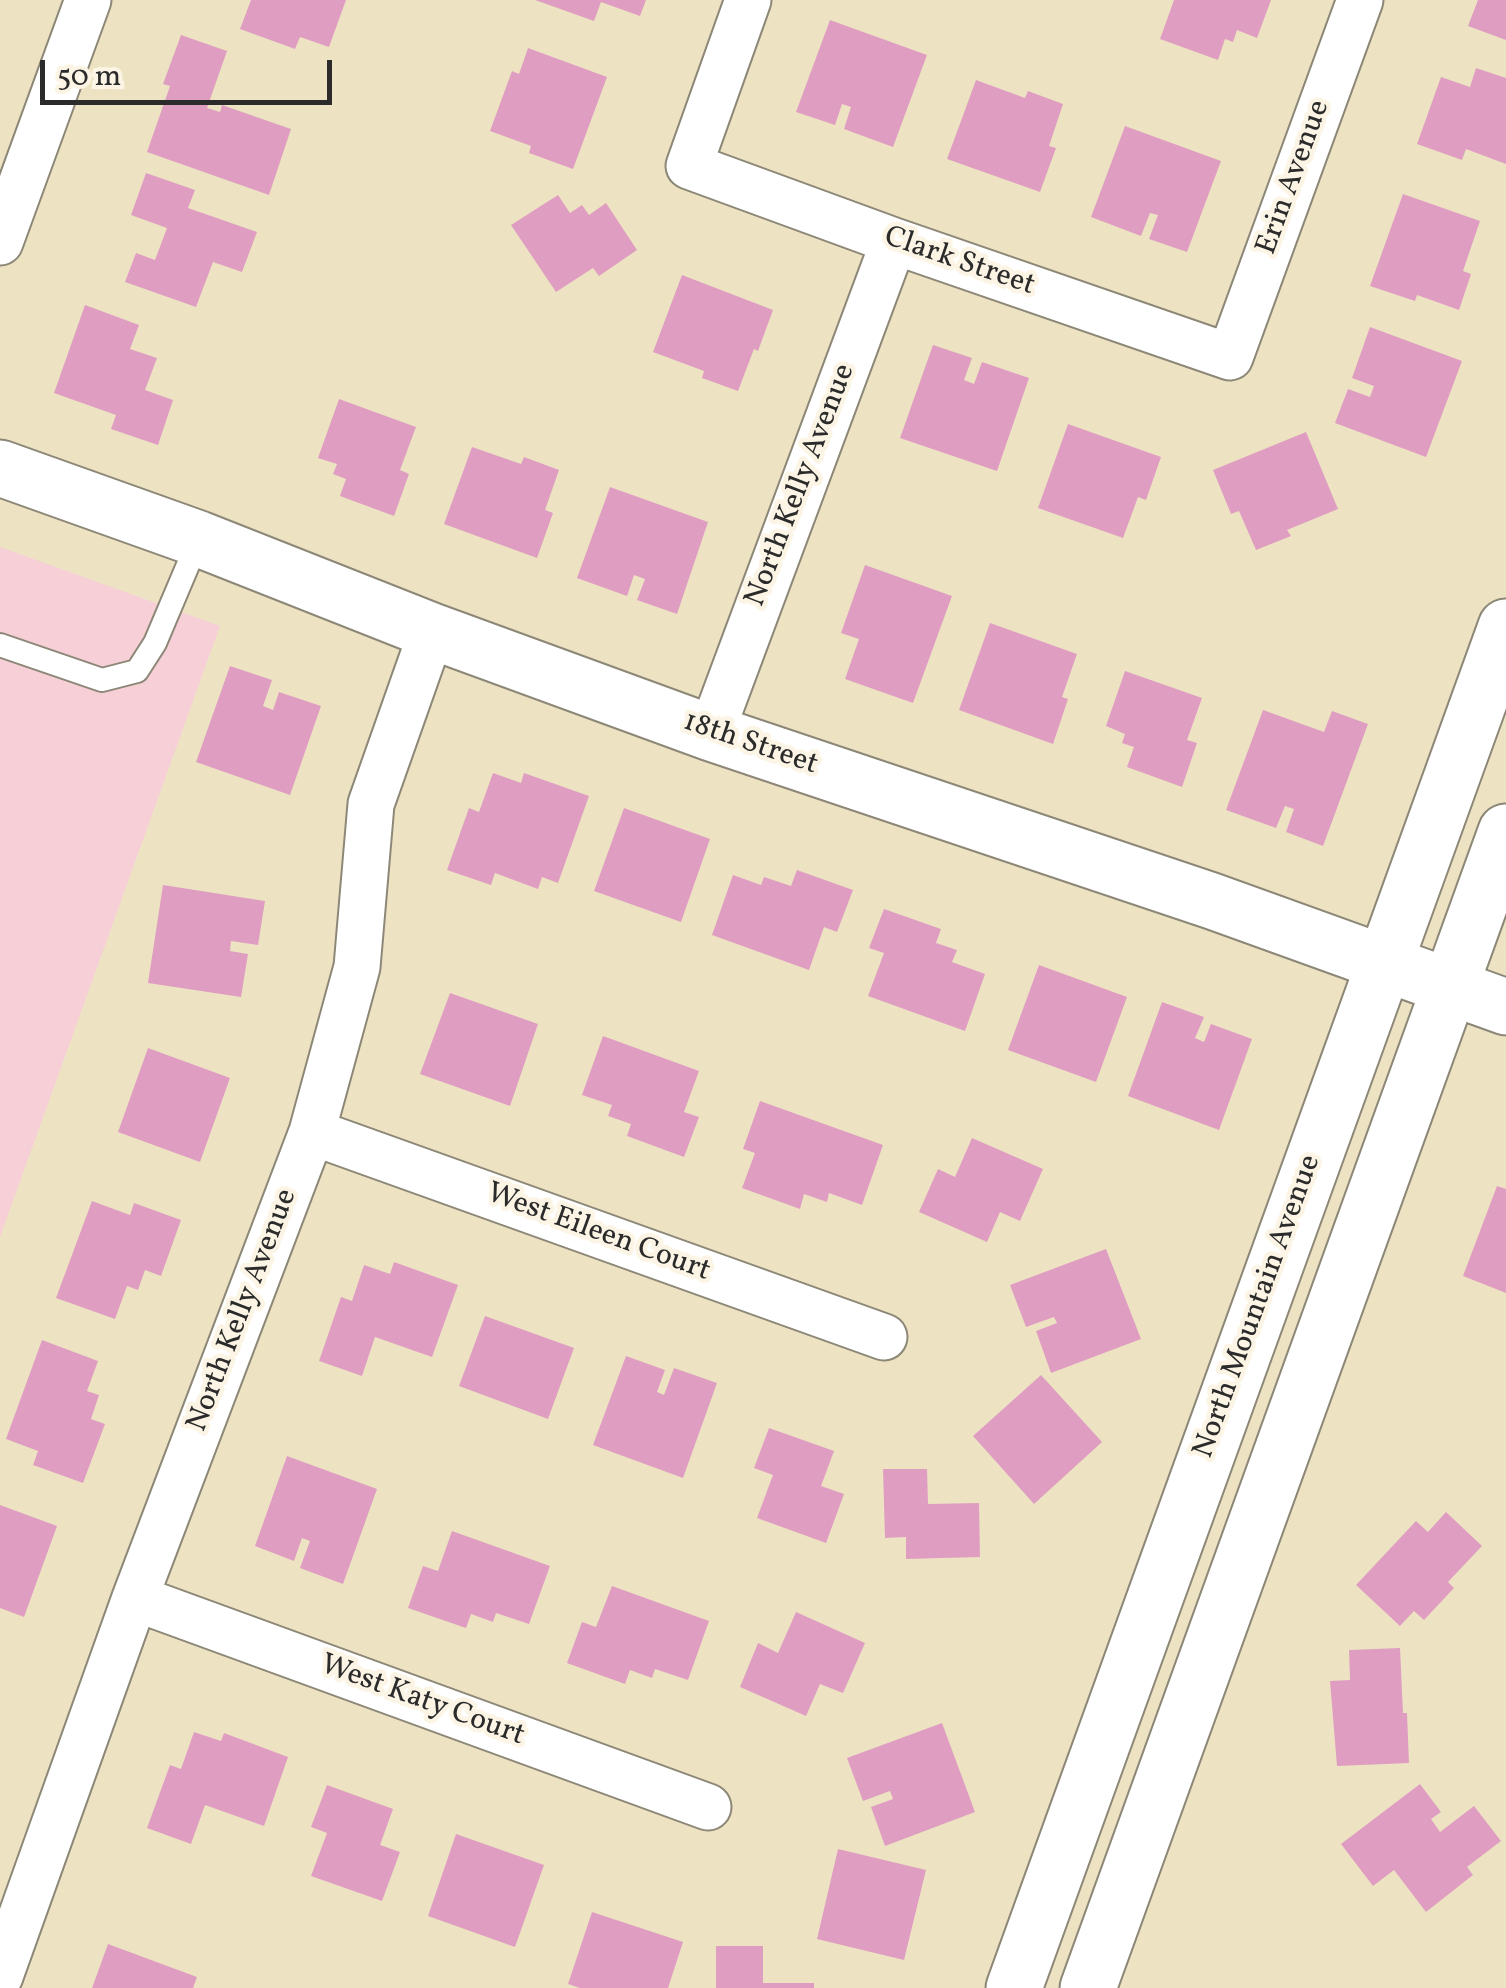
<!DOCTYPE html>
<style>
body{margin:0}
#map{position:relative;width:1506px;height:1988px;overflow:hidden;background:#ede3c3;font-family:Vollkorn,serif}
canvas{display:block}
.scale{position:absolute;left:40px;top:60px;width:292px;height:45px;box-sizing:border-box;border:5px solid #2b2b2b;border-top:0;padding-left:12px;font-size:30px;line-height:35px;white-space:nowrap;color:#2b2b2b;-webkit-text-stroke:8px #fcf5e5;paint-order:stroke}
</style>
<div id="map">
<canvas width="1506" height="1988"></canvas>
<div class="scale">50 m</div>
</div>
<script>
const ctx = document.querySelector('canvas').getContext('2d');
ctx.lineJoin = 'round';
function paint(path, color) {
  ctx.fillStyle = color;
  ctx.fill(path, 'evenodd');
}
function toPath(rows) {
  const path = new Path2D();
  for (const r of rows) {
    path.moveTo(r[0], r[1]);
    for (let i = 2; i < r.length; i += 2) path.lineTo(r[i], r[i + 1]);
  }
  return path;
}
function stroke(path, color, width, dash) {
  ctx.strokeStyle = color;
  ctx.lineWidth = width;
  ctx.lineCap = dash ? 'butt' : 'round';
  ctx.setLineDash(dash || []);
  ctx.stroke(path);
}
function drawText(font, color, halo, rows, align = 'center') {
  ctx.font = font + ' Vollkorn,serif';
  ctx.lineWidth = 9;
  ctx.setLineDash([]);
  ctx.textBaseline = 'middle';
  ctx.strokeStyle = halo;
  ctx.fillStyle = color;
  for (const [text, x, y, turn = 0] of rows) {
    ctx.save();
    ctx.translate(x, y);
    ctx.rotate((+turn || 0) * Math.PI / 180);
    ctx.textAlign = isNaN(turn) ? turn : align;
    if (halo) ctx.strokeText(text, 0, 0);
    ctx.fillText(text, 0, 0);
    ctx.restore();
  }
}
paint(toPath([
 [0,547,220,626,0,1237]
]), '#f6cfd7');
paint(toPath([
 [251,0,346,0,329,47,300,37,295,49,240,29],
 [535,0,646,0,640,16,601,2,594,21],
 [1174,0,1271,0,1257,38,1237,30,1233,42,1225,39,1218,60,1160,39],
 [1478,0,1506,0,1506,40,1468,26],
 [830,20,927,55,893,147,844,129,851,107,842,104,835,125,796,112],
 [181,35,227,51,207,108,220,112,222,105,291,129,269,195,147,152,170,86,163,84],
 [528,48,607,77,573,169,529,153,531,146,490,131,512,71,519,74],
 [1476,68,1506,78,1506,164,1466,149,1462,160,1417,144,1441,77,1470,87],
 [976,80,1025,98,1028,91,1063,104,1049,146,1056,148,1040,192,947,159],
 [1125,126,1221,161,1187,252,1149,239,1158,215,1150,213,1141,236,1091,217],
 [146,173,195,190,188,208,257,232,242,272,213,262,196,307,125,282,136,253,155,260,167,228,131,215],
 [1403,194,1480,221,1463,271,1471,274,1459,310,1417,295,1415,301,1370,286],
 [558,195,570,213,582,205,589,215,606,203,637,250,599,276,593,268,556,292,511,225],
 [682,275,773,310,758,351,754,349,738,391,702,378,704,371,653,352],
 [85,305,139,325,130,349,157,358,145,390,173,400,158,445,111,429,116,415,54,393],
 [1370,327,1462,361,1426,457,1335,423,1348,389,1370,397,1374,386,1352,378],
 [933,345,972,358,964,380,974,384,982,362,1029,378,997,471,900,438],
 [339,399,416,427,400,470,409,474,394,516,340,496,346,479,333,474,337,464,318,458],
 [1068,424,1161,457,1146,500,1138,497,1123,538,1038,508],
 [1306,432,1338,509,1287,530,1291,536,1256,550,1239,511,1231,514,1213,470],
 [472,447,521,464,524,457,559,470,545,510,553,513,537,558,444,524],
 [610,487,708,522,677,614,637,600,645,579,634,575,627,596,577,578],
 [865,565,952,596,913,703,845,679,859,639,841,633],
 [990,623,1077,654,1062,697,1068,699,1053,744,959,710],
 [230,666,272,680,263,706,273,710,279,692,321,706,290,795,196,762],
 [1125,671,1202,698,1187,740,1197,743,1182,787,1127,767,1134,747,1122,743,1125,734,1106,726],
 [1263,710,1324,732,1332,711,1368,724,1323,846,1286,832,1294,809,1285,806,1276,828,1226,810],
 [493,773,521,783,524,773,589,796,558,883,542,877,538,889,495,873,491,885,447,870,469,808,479,812],
 [624,808,710,839,681,922,594,891],
 [797,870,853,890,837,932,824,927,809,970,712,935,733,875,761,885,764,877,791,886],
 [163,885,265,901,258,945,231,941,230,951,248,954,241,997,148,983],
 [884,909,941,929,936,943,957,950,952,962,985,974,965,1031,868,996,884,953,869,948],
 [1039,965,1127,997,1096,1082,1008,1050],
 [450,993,538,1024,510,1106,420,1074],
 [1162,1002,1204,1017,1195,1038,1204,1042,1211,1024,1252,1039,1219,1130,1128,1096],
 [603,1036,699,1071,684,1112,699,1117,684,1157,627,1136,631,1124,608,1116,612,1105,582,1095],
 [148,1048,230,1078,200,1162,118,1132],
 [760,1101,883,1145,862,1205,829,1193,827,1202,804,1194,800,1209,742,1188,755,1153,743,1149],
 [972,1138,1043,1169,1020,1221,1000,1212,987,1242,919,1212,938,1169,955,1177],
 [1497,1186,1506,1189,1506,1293,1463,1276],
 [92,1201,130,1215,134,1203,181,1220,161,1276,145,1270,138,1290,127,1286,115,1319,56,1298],
 [1106,1249,1141,1339,1051,1373,1036,1331,1057,1323,1054,1317,1026,1327,1010,1285],
 [394,1262,458,1285,432,1357,375,1337,362,1376,319,1361,341,1297,352,1301,364,1265,390,1274],
 [485,1316,574,1348,548,1419,459,1386],
 [42,1340,98,1361,87,1391,99,1395,91,1419,105,1424,83,1483,33,1465,38,1451,6,1439],
 [626,1356,665,1370,657,1392,664,1395,674,1368,717,1383,683,1478,593,1445],
 [1041,1375,1102,1442,1034,1504,973,1436],
 [769,1428,834,1451,821,1486,844,1494,826,1543,757,1518,773,1475,754,1468],
 [287,1456,377,1489,343,1584,300,1568,310,1541,302,1538,294,1561,255,1546],
 [883,1469,927,1469,928,1504,979,1503,980,1557,906,1559,906,1537,885,1538],
 [0,1505,57,1526,24,1617,0,1608],
 [1446,1512,1482,1546,1448,1582,1454,1588,1424,1620,1414,1611,1400,1626,1356,1585,1416,1521,1428,1532],
 [452,1531,550,1566,529,1624,496,1613,493,1622,471,1614,466,1628,408,1608,423,1566,438,1571],
 [612,1586,709,1621,688,1680,655,1669,652,1678,630,1670,625,1684,567,1663,582,1622,596,1627],
 [796,1612,865,1643,843,1693,820,1684,806,1716,740,1687,758,1643,778,1653],
 [1400,1648,1403,1713,1407,1713,1409,1763,1337,1766,1330,1681,1350,1680,1349,1650],
 [942,1723,975,1812,885,1846,871,1807,893,1799,890,1791,863,1801,847,1758],
 [194,1732,221,1741,224,1733,288,1757,264,1826,205,1805,191,1844,147,1828,170,1765,181,1769],
 [1420,1784,1441,1812,1431,1819,1440,1832,1474,1806,1501,1841,1467,1867,1473,1875,1426,1912,1394,1870,1373,1886,1341,1844],
 [327,1785,393,1809,380,1845,400,1852,382,1901,311,1876,327,1833,311,1827],
 [456,1834,544,1865,515,1947,428,1916],
 [838,1849,926,1870,904,1960,817,1939],
 [592,1912,683,1942,668,1988,580,1988,568,1984],
 [108,1944,197,1977,193,1988,92,1988],
 [716,1946,763,1946,763,1983,814,1983,814,1988,716,1988]
]), '#df9ec1');
const service = toPath([
 [0,645,102,680,137,671,155,643,199,539]
]);
const minor = toPath([
 [748,0,689,166,894,241,1230,357,1360,0],
 [0,242,88,0],
 [711,733,894,241],
 [312,1132,884,1337],
 [135,1598,708,1807],
 [0,1976,135,1598,312,1132,357,967,371,804,432,631]
]);
const secondary = toPath([
 [0,468,199,539,432,631,711,733,1212,901,1506,1007]
]);
const primary = toPath([
 [1014,1988,1506,627],
 [1088,1988,1506,832]
]);
stroke(service, '#8c8777', 26);
stroke(minor, '#8c8777', 49);
stroke(secondary, '#8c8777', 59);
stroke(primary, '#8c8777', 59);
stroke(service, '#fff', 22);
stroke(minor, '#fff', 45);
stroke(secondary, '#fff', 55);
stroke(primary, '#fff', 55);
drawText('30px', '#2b2b2b', '#fcf5e5', [
 ["Erin Avenue",1295,178,-70],
 ["Clark Street",959,263,19],
 ["North Kelly Avenue",802,486,-69],
 ["18th Street",750,745,19],
 ["West Eileen Court",598,1234,20],
 ["North Mountain Avenue",1259,1307,-70],
 ["North Kelly Avenue",244,1311,-69],
 ["West Katy Court",422,1702,20]
]);
</script>
